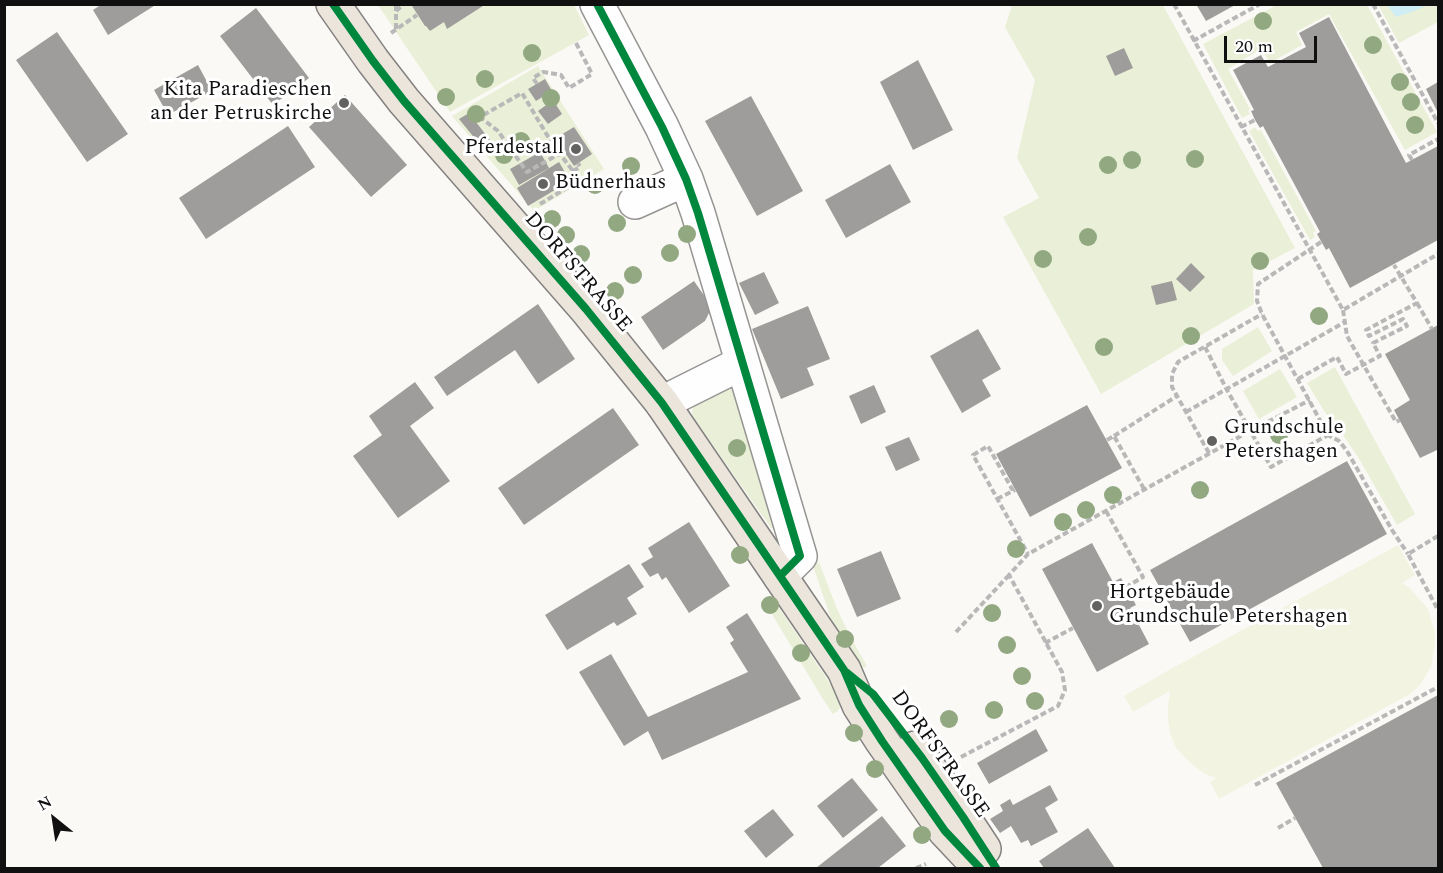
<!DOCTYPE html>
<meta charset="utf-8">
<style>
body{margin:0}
#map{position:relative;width:1443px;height:873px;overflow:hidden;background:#fbf9f6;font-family:Spectral,serif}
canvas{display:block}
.frame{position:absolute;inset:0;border:6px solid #101010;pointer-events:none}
.north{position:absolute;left:24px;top:789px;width:60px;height:60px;-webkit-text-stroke:4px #fff;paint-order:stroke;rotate:330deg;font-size:16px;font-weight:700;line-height:24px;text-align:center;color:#101010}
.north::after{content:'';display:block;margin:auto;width:21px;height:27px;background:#101010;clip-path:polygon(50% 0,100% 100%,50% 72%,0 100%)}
.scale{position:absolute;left:1224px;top:36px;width:93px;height:27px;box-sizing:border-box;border:3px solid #101010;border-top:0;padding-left:8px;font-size:18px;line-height:21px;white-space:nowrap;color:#101010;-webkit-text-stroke:4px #fff;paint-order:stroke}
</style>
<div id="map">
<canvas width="1443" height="873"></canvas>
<div class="frame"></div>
<div class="north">N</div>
<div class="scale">20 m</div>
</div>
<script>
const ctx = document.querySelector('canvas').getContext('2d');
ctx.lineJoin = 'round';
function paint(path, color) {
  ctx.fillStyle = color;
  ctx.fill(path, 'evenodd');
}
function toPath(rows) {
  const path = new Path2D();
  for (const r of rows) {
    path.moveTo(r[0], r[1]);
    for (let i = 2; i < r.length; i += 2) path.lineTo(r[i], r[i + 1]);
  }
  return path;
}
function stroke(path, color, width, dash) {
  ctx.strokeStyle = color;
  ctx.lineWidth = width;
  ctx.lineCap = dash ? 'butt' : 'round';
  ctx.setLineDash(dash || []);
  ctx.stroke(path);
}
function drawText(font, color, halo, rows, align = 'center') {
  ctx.font = font + ' Spectral,serif';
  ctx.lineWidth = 6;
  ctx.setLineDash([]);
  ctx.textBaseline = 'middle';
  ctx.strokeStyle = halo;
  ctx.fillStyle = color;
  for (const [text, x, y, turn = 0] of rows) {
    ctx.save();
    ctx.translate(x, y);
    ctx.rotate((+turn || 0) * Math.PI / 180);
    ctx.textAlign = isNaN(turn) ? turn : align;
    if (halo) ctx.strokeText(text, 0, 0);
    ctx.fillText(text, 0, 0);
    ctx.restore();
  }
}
paint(toPath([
 [378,5,574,5,589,35,450,112],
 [1012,5,1163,5,1295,248,1253,270,1254,304,1101,394,1003,217,1039,198,1017,158,1035,80,1005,27],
 [1277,5,1367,5,1437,132,1405,150,1329,14,1296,32,1302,45,1270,63,1261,49,1228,69,1250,109,1248,111,1250,114,1242,118,1203,44],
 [1378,5,1438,5,1438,22,1399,43],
 [538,66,604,169,534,211,452,116],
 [1255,127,1258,131,1261,130,1316,231,1313,233,1315,237,1310,240,1249,131],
 [1258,327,1272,351,1233,376,1222,360,1222,349],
 [1335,367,1415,514,1397,525,1358,457,1345,438,1336,420,1331,422,1307,383],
 [1280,369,1297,397,1259,419,1243,391],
 [732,386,776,529,771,528,696,421,692,414,693,406],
 [819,562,837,609,850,636,867,666,863,668,832,622,813,566],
 [768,597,773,599,825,676,842,704,838,711,833,714,824,701,767,606,764,598]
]), '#e9f0d7');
paint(toPath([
 [1398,545,1415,575,1402,583,1410,588,1428,609,1435,632,1435,644,1431,667,1420,685,1412,693,1219,799,1210,782,1216,778,1205,774,1194,766,1184,757,1175,746,1170,733,1168,720,1168,705,1170,691,1133,712,1124,696,1169,670]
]), '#f2f4e1');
paint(toPath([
 [1387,5,1428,5,1414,11,1396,17]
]), '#ceedf4');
paint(toPath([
 [102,4,157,4,108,35,93,10],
 [415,4,486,4,447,29,444,22,430,31,426,26,425,26,412,6],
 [1196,4,1237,4,1206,21],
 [256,8,309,78,273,105,220,36],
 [1329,17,1406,163,1438,146,1438,240,1350,288,1329,248,1326,250,1317,234,1320,232,1263,126,1260,128,1255,120,1251,111,1254,110,1233,70,1261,55,1268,67,1306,47,1299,33],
 [57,32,128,134,87,162,16,60],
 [1124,48,1133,68,1115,76,1106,56],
 [918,60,953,130,913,150,880,82],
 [198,65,212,91,168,115,154,90],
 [545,79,552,91,536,101,528,89],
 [1438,82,1438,113,1426,89],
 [345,95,407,165,371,197,309,127],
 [751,96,803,191,757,216,705,121],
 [553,100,562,114,548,124,538,111],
 [469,113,490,140,481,146,459,119],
 [288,126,315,167,206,239,179,198],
 [574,127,592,154,574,166,559,144,564,142,559,136],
 [540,152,549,168,519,185,510,169],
 [559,162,570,181,528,206,517,188],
 [890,164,911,202,846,238,825,200],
 [1191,263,1205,277,1190,292,1176,279],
 [764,272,779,303,755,315,739,283],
 [694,281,712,307,705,321,663,350,641,317],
 [1172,281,1177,300,1156,305,1151,286],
 [538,304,575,359,538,384,515,350,447,396,434,377],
 [808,306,830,359,807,368,814,385,781,399,752,329],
 [1438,325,1438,453,1437,450,1420,458,1394,410,1410,400,1385,354],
 [978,329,1001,369,982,380,991,396,962,413,930,356],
 [415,382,434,408,410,426,450,481,398,518,353,456,382,435,369,416],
 [874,385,886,412,861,424,849,396],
 [1087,405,1122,468,1030,517,996,454],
 [613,408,639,445,524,525,498,488],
 [909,437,920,460,896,471,885,447],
 [1347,461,1387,534,1190,642,1150,570],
 [689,522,730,586,689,613,666,577,662,580,658,573,650,577,641,564,653,557,648,548],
 [1092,543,1113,582,1121,578,1136,605,1130,608,1149,644,1097,672,1042,569],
 [881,551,901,599,857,617,837,569],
 [629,564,644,587,627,598,637,614,617,626,614,622,567,650,545,615],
 [747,613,801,699,662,760,648,731,624,746,579,672,611,654,648,717,748,672,730,643,734,640,726,627],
 [1438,695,1438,868,1323,868,1276,783],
 [1036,729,1048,751,989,784,977,763],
 [852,778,878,810,843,838,817,806],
 [1050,785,1058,800,1045,808,1058,832,1031,846,1028,840,1021,843,1011,826,1000,833,990,819,1003,811,1000,805,1010,799,1013,805],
 [773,809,794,835,766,858,744,831],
 [882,816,906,846,878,868,816,868],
 [1088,828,1115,868,1044,868,1039,861]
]), '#9f9d9b');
const minor = toPath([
 [597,4,662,127,686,179,698,213,800,556,780,576],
 [635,202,686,179],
 [662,403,742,363]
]);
const major = toPath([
 [333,4,373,61,404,101,586,309,662,403,844,670,859,705,882,741,945,831,980,868],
 [915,748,963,817,984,849]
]);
stroke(minor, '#969594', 36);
stroke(major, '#838281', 36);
stroke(toPath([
 [1174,4,1343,310,1438,254],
 [1373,4,1438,123],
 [396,11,404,4],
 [396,29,396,4],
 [391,33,417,15],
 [1193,41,1260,4],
 [576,43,592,74],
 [537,84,533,78,543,72,561,75,569,88,592,74],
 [1241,127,1255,120],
 [561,138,553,145,573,171],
 [553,145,522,93,480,117,498,131,527,172,559,154],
 [1412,160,1409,155,1438,139],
 [575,189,573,171,580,167,578,163],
 [540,204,575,183],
 [1321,242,1258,284,1257,301,1262,314,1328,435,1339,441,1347,451,1392,530,1408,554],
 [1417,303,1432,329],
 [1343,310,1347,336,1396,422,1400,420],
 [1205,347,1227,390,1271,467,1328,435],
 [1298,379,1337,357,1346,374,1380,356,1373,343,1407,326,1403,319,1369,336,1366,330,1417,303,1394,265],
 [1186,412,1345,322],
 [1114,436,1177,396],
 [1107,440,1114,436,1144,489],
 [1209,453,1172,387,1172,374,1178,362,1262,314],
 [1014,488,1012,489,988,446,973,455,1028,554],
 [997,499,1015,490],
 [1106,511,1143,577,1126,587],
 [1438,536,1408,554,1438,610],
 [956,632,1009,575],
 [1045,643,1073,628],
 [961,757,1058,706,1065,690,1062,672,1009,575,1028,554,1250,431,1310,400],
 [1255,785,1438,687],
 [1278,828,1295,818],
 [916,868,926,864]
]), '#b9b8b8', 4, [6, 3]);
stroke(minor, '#fefefe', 33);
stroke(major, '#ebe5dc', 33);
stroke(toPath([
 [333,4,373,61,404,101,586,309,662,403,844,670,859,705,882,741,945,831,980,868],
 [597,4,662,127,686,179,698,213,800,556,780,576],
 [846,672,873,694,922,758,963,817,996,868]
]), '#00873e', 8);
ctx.fillStyle = '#92a881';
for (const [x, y] of [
 [1263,21],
 [1373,45],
 [532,53],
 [485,79],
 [1400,82],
 [446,97],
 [551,98],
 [1411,102],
 [476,114],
 [1415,125],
 [521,141],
 [504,155],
 [1195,159],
 [1132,160],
 [1108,165],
 [631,166],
 [595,185],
 [552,219],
 [617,223],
 [687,234],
 [566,235],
 [1088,237],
 [670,253],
 [581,254],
 [1043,259],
 [1260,261],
 [633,275],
 [615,291],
 [1319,316],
 [1191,336],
 [1104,347],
 [1279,435],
 [737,448],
 [1200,490],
 [1113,495],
 [1086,510],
 [1063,522],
 [1016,549],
 [740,555],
 [770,605],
 [992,613],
 [845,639],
 [1007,645],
 [801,653],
 [1022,676],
 [1035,701],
 [994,710],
 [949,719],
 [854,733],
 [875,769],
 [922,835]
]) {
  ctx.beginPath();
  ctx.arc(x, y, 9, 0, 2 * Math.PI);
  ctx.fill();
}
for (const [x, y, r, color] of [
 [344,103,6,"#626260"],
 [576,149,6,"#626260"],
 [543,184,6,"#626260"],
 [1212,441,6,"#626260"],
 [1097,606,6,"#626260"]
]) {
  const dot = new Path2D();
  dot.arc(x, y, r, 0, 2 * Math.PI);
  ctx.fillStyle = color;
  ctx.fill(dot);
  stroke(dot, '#fff', 2);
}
drawText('21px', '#101010', '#fff', [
 ["Kita Paradieschen",332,91,"right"],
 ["an der Petruskirche",332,115,"right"],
 ["Pferdestall",564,149,"right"],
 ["Büdnerhaus",555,184],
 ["Grundschule",1224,429],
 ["Petershagen",1224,453],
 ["Hortgebäude",1109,594],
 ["Grundschule Petershagen",1109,618]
], 'left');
drawText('21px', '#101010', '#fff', [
 ["DORFSTRASSE",577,273,49],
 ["DORFSTRASSE",939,755,54]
]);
</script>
